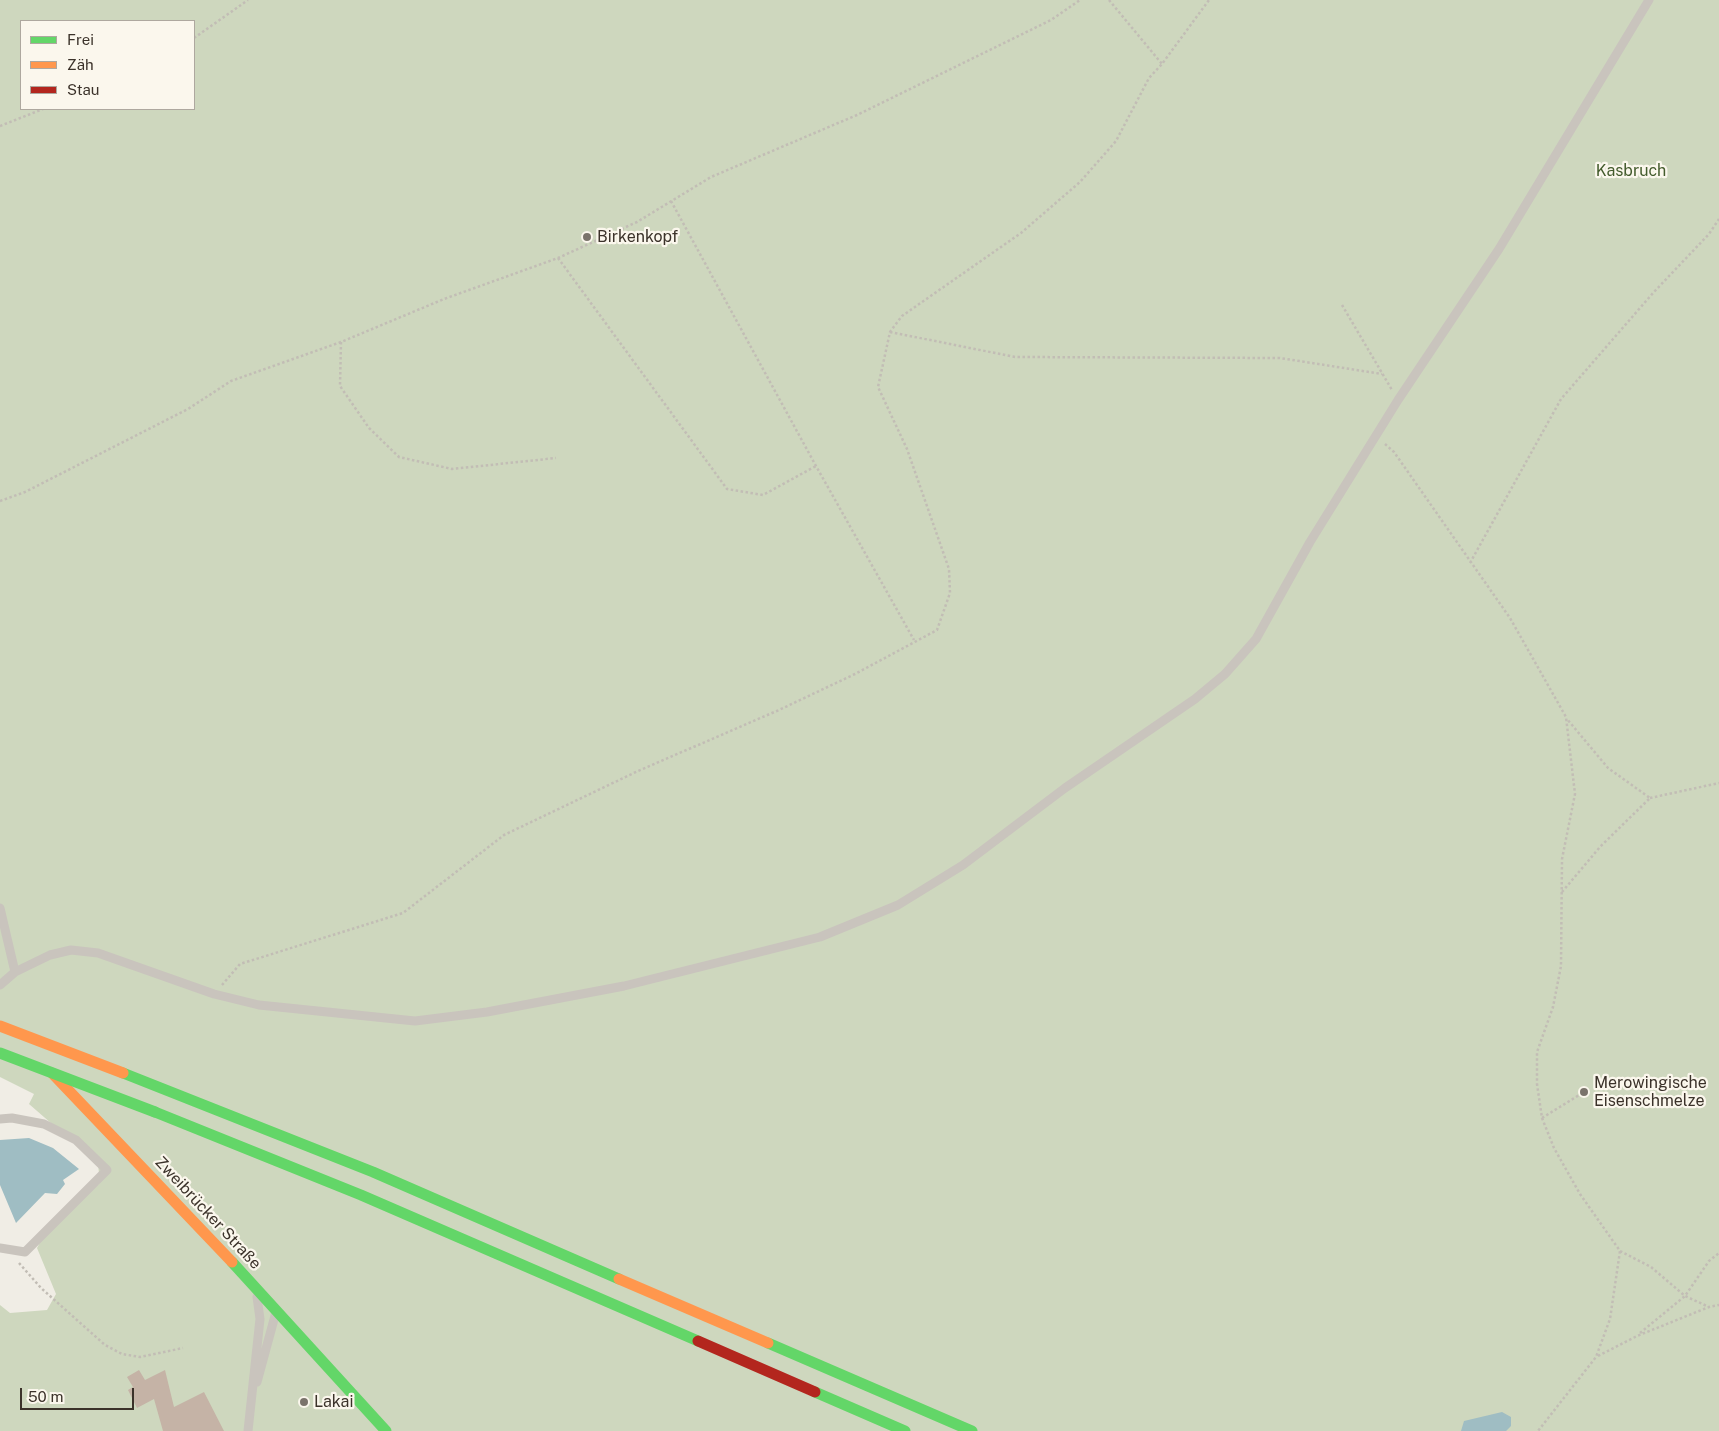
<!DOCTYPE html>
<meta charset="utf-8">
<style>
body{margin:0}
#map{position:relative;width:1719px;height:1431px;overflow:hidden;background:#f0ede5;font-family:"Public Sans",sans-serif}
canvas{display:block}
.legend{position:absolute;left:20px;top:20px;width:175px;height:90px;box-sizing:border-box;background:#fbf7ed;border:1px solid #aea89f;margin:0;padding:6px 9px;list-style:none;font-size:15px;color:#3b322a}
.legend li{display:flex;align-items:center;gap:10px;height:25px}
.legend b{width:25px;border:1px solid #aea89f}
.scale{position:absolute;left:20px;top:1388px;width:114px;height:22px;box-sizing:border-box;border:2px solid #3b322a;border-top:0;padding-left:6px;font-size:15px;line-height:18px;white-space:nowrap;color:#3b322a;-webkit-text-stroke:4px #fbf7ed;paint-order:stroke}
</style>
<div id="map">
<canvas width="1719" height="1431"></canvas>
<ul class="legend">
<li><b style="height:6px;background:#63d668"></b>Frei</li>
<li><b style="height:6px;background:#ff974d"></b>Zäh</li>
<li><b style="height:6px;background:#b3261e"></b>Stau</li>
</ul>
<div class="scale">50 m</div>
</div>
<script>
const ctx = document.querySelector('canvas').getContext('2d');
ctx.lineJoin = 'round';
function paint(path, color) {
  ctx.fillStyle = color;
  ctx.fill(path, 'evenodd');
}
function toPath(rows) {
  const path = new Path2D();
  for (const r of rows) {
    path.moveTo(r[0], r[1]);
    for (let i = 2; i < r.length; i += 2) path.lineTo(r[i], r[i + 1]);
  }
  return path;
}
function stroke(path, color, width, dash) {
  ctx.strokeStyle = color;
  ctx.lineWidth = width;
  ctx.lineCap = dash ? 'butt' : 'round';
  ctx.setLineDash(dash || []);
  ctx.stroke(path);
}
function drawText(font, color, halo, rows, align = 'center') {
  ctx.font = font + ' "Public Sans",sans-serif';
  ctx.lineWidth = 4.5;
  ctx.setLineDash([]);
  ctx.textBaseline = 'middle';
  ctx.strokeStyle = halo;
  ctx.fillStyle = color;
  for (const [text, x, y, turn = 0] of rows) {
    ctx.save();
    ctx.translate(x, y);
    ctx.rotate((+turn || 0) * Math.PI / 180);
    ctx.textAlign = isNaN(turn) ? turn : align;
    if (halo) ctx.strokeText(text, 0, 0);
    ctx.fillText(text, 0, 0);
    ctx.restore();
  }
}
paint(toPath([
 [0,0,1719,0,1719,1431,0,1431,0,1305,10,1313,47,1310,56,1294,37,1248,49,1226,100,1183,98,1164,29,1104,34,1094,0,1077],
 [21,21,194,21,194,109,21,109]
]), '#ced7be');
paint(toPath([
 [29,1138,53,1148,79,1169,63,1180,65,1184,57,1194,45,1193,16,1223,0,1185,0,1140],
 [1502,1412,1511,1417,1511,1426,1506,1431,1461,1431,1464,1421]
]), '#9fbdc3');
paint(toPath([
 [139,1370,145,1380,165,1370,174,1407,204,1392,224,1431,163,1431,154,1399,137,1408,128,1390,133,1387,127,1377]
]), '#c5b3a6');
stroke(toPath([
 [1109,0,1162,64],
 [194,38,248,0],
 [0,126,43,109],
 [671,201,816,466,914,640],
 [558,258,727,489,763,495,816,466],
 [1342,305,1392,390],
 [890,332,1015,357,1280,358,1382,374],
 [341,342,340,386,369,428,399,457,452,469,556,458],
 [1385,444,1394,452,1510,618,1566,717,1575,794,1562,859,1561,966,1553,1007,1537,1052,1537,1084,1542,1118,1554,1148,1580,1194,1620,1251,1610,1319,1596,1357,1538,1431],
 [0,501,25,492,188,409,231,381,341,342,444,299,558,258,637,222,711,177,857,115,1051,20,1080,0],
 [1470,563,1561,399,1653,293,1709,234,1719,219],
 [1650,798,1719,783],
 [1562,892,1600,847,1650,798,1608,768,1567,719],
 [222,985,240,964,403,913,504,835,638,771,779,710,855,674,937,630,950,593,949,569,907,449,878,387,890,332,902,316,1021,233,1080,182,1116,141,1149,78,1162,64,1209,0],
 [1542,1118,1584,1092],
 [1620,1251,1651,1267,1685,1296,1709,1307],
 [19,1263,41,1288,105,1345,122,1354,140,1357,183,1348],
 [1640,1333,1685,1296,1709,1261,1719,1253],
 [1598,1356,1637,1336,1709,1307,1719,1305]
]), '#c2bdb5', 2.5, [2.5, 2.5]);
stroke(toPath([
 [0,908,15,972],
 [0,985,15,972,50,955,71,950,98,953,214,994,259,1005,415,1021,487,1012,624,986,820,937,898,905,963,865,1065,788,1195,699,1225,674,1256,639,1310,542,1398,400,1499,249,1649,0],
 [0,1119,12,1118,44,1124,76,1140,107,1170,25,1252,0,1248],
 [257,1382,276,1312],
 [248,1431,260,1319,257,1297]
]), '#c9c4bd', 9);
stroke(toPath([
 [123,1073,373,1172,619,1279],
 [155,1112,361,1195,698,1341],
 [232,1262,386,1431],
 [768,1343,972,1431],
 [815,1392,905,1431]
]), '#63d668', 11);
stroke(toPath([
 [52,1073,232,1262],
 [619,1279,768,1343]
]), '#ff974d', 11);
stroke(toPath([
 [698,1341,815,1392]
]), '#b3261e', 11);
stroke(toPath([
 [0,1053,155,1112]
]), '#63d668', 11);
stroke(toPath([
 [0,1026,123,1073]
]), '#ff974d', 11);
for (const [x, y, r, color] of [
 [587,237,5,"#7a736b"],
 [1584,1092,5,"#7a736b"],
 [304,1402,5,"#7a736b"]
]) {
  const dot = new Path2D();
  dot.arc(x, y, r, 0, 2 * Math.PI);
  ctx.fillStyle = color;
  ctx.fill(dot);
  stroke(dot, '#fbf7ed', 2);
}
drawText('16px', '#435b2c', '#fbf7ed', [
 ["Kasbruch",1631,171]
]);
drawText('16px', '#3b322a', '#fbf7ed', [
 ["Birkenkopf",597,237],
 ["Merowingische",1594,1083],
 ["Eisenschmelze",1594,1101],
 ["Lakai",314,1402]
], 'left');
drawText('16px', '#3b322a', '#fbf7ed', [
 ["Zweibrücker Straße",208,1213,47]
]);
</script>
